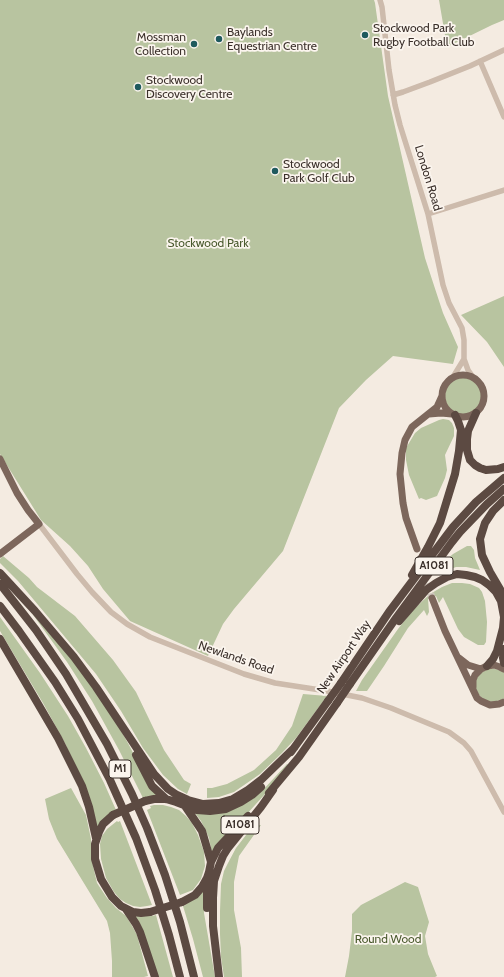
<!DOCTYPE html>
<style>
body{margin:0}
canvas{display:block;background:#f4ebe1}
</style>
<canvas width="504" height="977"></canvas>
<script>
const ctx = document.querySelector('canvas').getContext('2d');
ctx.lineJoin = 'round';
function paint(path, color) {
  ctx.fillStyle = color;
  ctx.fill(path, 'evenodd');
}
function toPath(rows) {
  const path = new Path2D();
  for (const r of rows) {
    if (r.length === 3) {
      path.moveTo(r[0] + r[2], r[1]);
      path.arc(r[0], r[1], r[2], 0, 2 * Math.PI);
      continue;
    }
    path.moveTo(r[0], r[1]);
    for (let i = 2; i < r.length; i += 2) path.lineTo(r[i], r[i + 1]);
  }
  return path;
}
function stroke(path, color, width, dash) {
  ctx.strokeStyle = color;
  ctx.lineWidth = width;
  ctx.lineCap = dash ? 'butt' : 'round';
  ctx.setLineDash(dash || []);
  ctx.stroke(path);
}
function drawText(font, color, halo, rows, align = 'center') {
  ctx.font = font + ' Cabin,sans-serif';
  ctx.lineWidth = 3.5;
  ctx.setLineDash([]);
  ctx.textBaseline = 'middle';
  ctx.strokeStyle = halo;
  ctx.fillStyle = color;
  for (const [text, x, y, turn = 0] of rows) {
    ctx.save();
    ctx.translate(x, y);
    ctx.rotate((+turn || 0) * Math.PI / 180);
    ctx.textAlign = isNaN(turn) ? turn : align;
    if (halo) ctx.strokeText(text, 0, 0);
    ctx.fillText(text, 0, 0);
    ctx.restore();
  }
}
paint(toPath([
 [0,0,374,0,375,3,388,96,425,258,443,313,458,347,453,364,393,356,366,380,339,408,283,551,234,609,223,624,208,656,130,621,103,589,88,566,70,546,41,520,0,454],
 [439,0,504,0,504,20,492,25,447,47],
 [504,296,504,367,487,342,461,315],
 [464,396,19],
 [443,419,449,420,452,423,454,428,454,436,445,455,447,470,445,478,437,496,426,500,421,498,419,499,409,475,406,460,406,448,415,433,421,428,439,420],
 [467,546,471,546,474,550,475,558,480,570,466,567,456,567,445,571,436,575,438,569,443,563,453,554],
 [3,556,29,578,37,587,75,616,113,660,136,692,164,750,184,780,191,784,187,794,178,789,163,775,143,748,121,711,96,674,18,581,0,563,0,559],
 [452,583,462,583,470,584,479,588,482,592,485,601,487,622,486,642,484,645,478,645,464,637,458,629,443,597,439,603,436,596,428,599,429,612,427,616,424,610,408,628,384,666,367,691,356,691,362,680,398,629,412,611,430,594,442,587],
 [31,612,78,666,116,722,129,745,150,786,160,796,143,798,119,750,92,701,67,662],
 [0,617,40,673,68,716,86,748,104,783,116,810,97,829,66,745,43,703,0,631],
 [490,668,504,671,504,698,502,700,492,702,486,701,479,695,476,689,476,680,479,674],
 [303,694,327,696,296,738,282,753,260,774,234,792,219,797,207,798,207,788,212,788,227,784,254,770,276,750,292,726],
 [287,764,288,764,265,794,218,846,212,853,209,838,206,831,201,821,195,813,262,791],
 [71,788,86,815,91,839,91,853,93,866,97,883,107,898,116,908,126,916,131,924,137,935,148,976,144,977,112,977,112,961,110,933,107,921,57,839,49,819,45,799],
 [154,805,163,805,171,807,179,810,186,816,192,823,198,835,204,852,205,866,201,879,193,890,180,895,147,810,151,808,150,806],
 [117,821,118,822,120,821,152,905,147,906,140,907,133,906,126,903,120,899,114,892,106,878,101,859,100,844,102,836,107,829],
 [261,825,239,856,234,882,234,910,241,948,242,977,224,977,221,957,220,934,220,911,221,884,224,871,228,863,236,848,253,826],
 [405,882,418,887,429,922,425,936,428,954,437,976,435,977,345,977,349,956,352,931,352,914,361,905],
 [203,890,204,913,215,977,203,977,193,939,183,906,186,905,185,904],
 [134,914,151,915,152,916,156,915,173,977,157,977]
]), '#b8c4a0');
stroke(toPath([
 [425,573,432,598]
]), '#cfc6bd', 7, [7, 3.5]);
stroke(toPath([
 [380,0,382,7,389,70,395,105,400,125,428,214,443,285,449,303,462,328,464,340,464,359,468,370,473,377],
 [480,61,504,117],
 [393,95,403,92,430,82,470,66,504,50],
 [428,214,504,190],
 [453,377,464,359],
 [39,524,77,574,92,592,111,612,127,624,150,637,244,674,275,683,327,691,362,698,391,708,449,732,464,743,471,751,504,812]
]), '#cdbbac', 5.5);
stroke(toPath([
 [463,396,21],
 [429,414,441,413,452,414],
 [0,459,17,493,28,510,39,524,0,554],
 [417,549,406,518,403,503,400,474,402,453,405,440,412,427,437,407,442,396],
 [432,598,445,631,477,698,481,701,490,705,499,704,504,702],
 [459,658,468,665,481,669],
 [473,687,473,680,475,675,481,669,487,666,494,665,500,667,504,669]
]), '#7d675c', 7);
stroke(toPath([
 [476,413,468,431,467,439,467,450,470,460,475,465,480,468,486,470,498,469,504,467],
 [504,500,493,511,485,523,480,539,482,555,490,572,504,596],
 [0,573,35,611,74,657,96,687,154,774,168,789,177,795,188,800,203,804,219,803,233,799,248,790,261,780,294,748],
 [412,575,428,547,440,523,455,474,459,451,461,430,458,421,455,415],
 [0,584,36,630,66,674,107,744,132,794,147,828,165,875,180,922,194,977],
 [0,606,19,631,55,682,78,719,110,780,136,838,155,890,169,935,180,977],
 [399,621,426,590,436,583,447,577,457,574,466,575,475,577,482,580,489,585,496,592,501,601,504,617,503,628,497,651,493,659,487,666],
 [0,639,58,738,82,786,89,807,96,838],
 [504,649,503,658,504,663],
 [341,683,389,612,453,527,476,502,504,478],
 [350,684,396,618,452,542,460,532,487,504,504,489],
 [291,752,328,701],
 [136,755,152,786,166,799],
 [269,793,299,757,337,703],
 [145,801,154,799,166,799,176,802,197,810,210,811,226,809,241,802,252,795,261,787],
 [113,815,103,824,99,832,95,844,95,859,101,879,112,897,121,906,133,912,141,913,150,912],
 [211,862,218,848,248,816],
 [182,902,195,895,202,887,207,878,209,872,211,862,207,848,202,831,198,825,185,806],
 [207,908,207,879],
 [126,909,136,924,140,932,155,977],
 [219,977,213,926,213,898,214,881,219,866,223,856,228,848,261,807,273,790]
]), '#5c4a42', 8);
stroke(toPath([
 [328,701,341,683],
 [337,703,350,684],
 [113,815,145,801],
 [150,912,182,902]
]), '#5c4a42', 8);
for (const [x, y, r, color] of [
 [365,35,4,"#1f5a5e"],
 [219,39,4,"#1f5a5e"],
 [194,44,4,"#1f5a5e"],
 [138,87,4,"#1f5a5e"],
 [275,171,4,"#1f5a5e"]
]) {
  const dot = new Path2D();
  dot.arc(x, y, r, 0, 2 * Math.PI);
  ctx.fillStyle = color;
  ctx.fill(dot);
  stroke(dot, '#fbf5ee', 1.5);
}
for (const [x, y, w] of [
 [434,566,38],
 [120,769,22],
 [240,825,38]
]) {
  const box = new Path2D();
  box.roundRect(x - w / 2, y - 9, w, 18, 3);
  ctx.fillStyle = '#fbf5ee';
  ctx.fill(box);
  stroke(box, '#3b302b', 1);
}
drawText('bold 11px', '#3b302b', null, [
 ["A1081",434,566],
 ["M1",120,769],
 ["A1081",240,825]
]);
drawText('12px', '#3b302b', '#fbf5ee', [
 ["Stockwood Park",373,28],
 ["Rugby Football Club",373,42],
 ["Baylands",227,32],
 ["Equestrian Centre",227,46],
 ["Mossman",186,37,"right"],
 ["Collection",186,51,"right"],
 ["Stockwood",146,80],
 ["Discovery Centre",146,94],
 ["Stockwood",283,164],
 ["Park Golf Club",283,178]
], 'left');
drawText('12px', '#3b302b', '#fbf5ee', [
 ["London Road",428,178,73],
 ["New Airport Way",344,657,-56],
 ["Newlands Road",236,658,19]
]);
drawText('12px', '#4a5a2e', '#fbf5ee', [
 ["Stockwood Park",208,243],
 ["Round Wood",388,939]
]);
</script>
